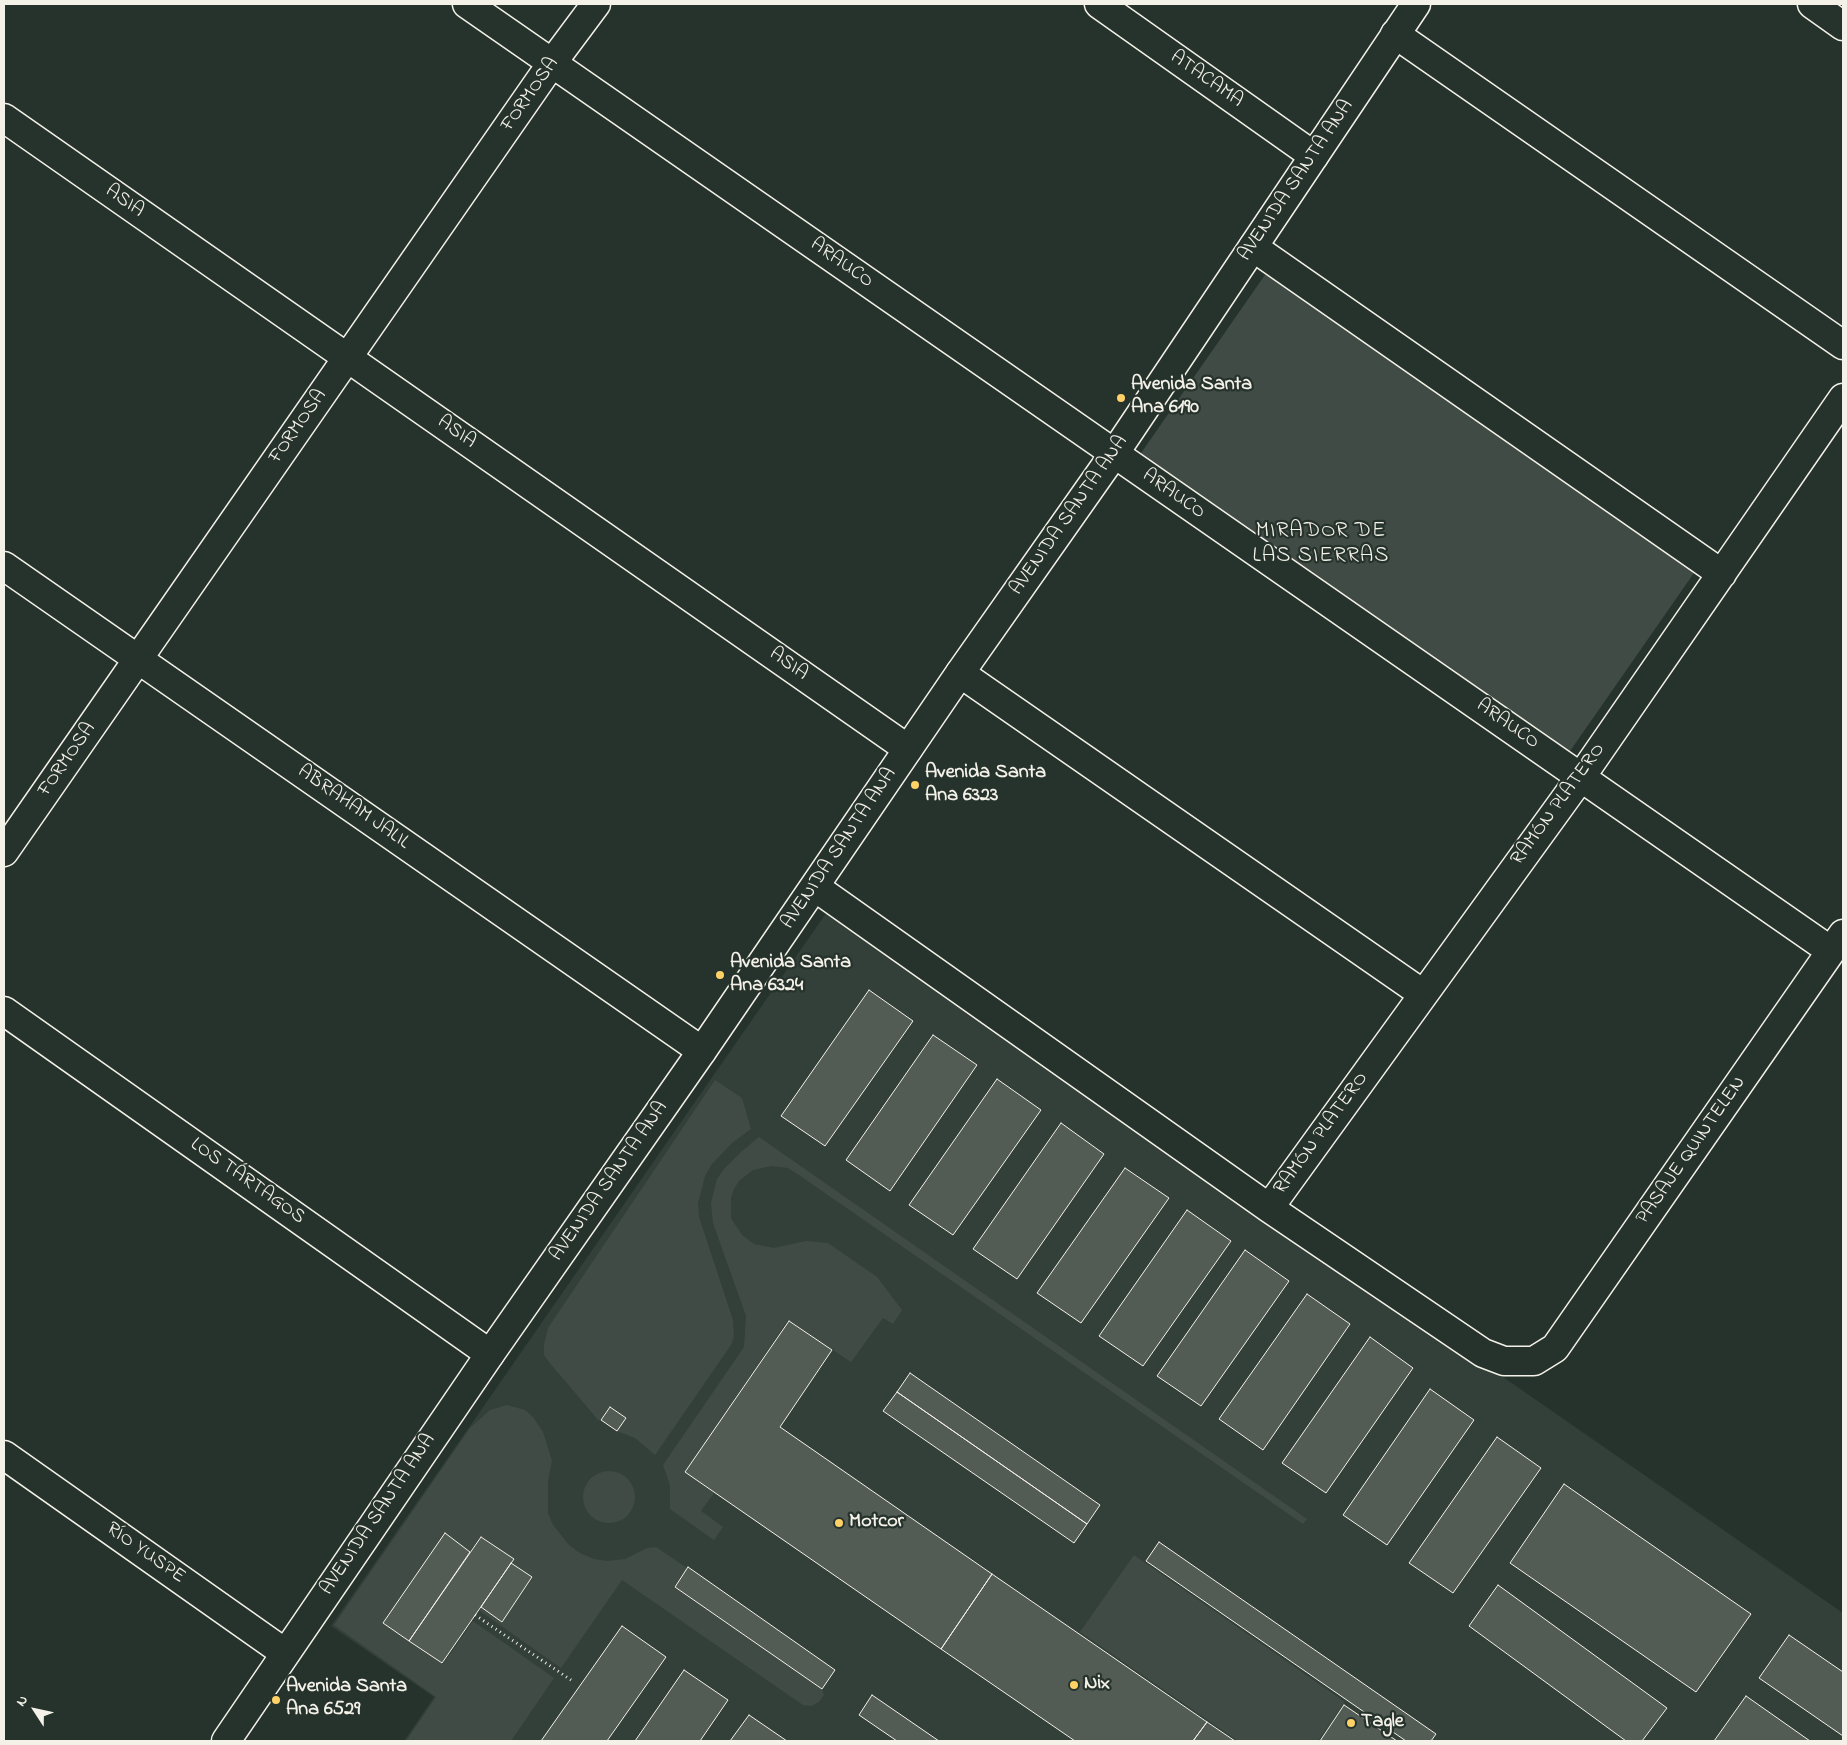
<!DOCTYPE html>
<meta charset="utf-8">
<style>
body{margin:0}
#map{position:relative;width:1847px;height:1745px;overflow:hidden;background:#26332d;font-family:"Indie Flower",sans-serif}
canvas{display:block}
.frame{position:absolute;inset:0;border:5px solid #f4f1e8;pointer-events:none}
.north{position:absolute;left:10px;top:1685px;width:50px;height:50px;-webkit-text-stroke:4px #26332d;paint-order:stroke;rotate:305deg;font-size:14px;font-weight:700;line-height:20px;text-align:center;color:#f4f1e8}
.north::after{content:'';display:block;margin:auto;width:18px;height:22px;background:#f4f1e8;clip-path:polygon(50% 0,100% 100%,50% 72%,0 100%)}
</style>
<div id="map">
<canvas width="1847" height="1745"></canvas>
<div class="frame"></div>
<div class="north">N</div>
</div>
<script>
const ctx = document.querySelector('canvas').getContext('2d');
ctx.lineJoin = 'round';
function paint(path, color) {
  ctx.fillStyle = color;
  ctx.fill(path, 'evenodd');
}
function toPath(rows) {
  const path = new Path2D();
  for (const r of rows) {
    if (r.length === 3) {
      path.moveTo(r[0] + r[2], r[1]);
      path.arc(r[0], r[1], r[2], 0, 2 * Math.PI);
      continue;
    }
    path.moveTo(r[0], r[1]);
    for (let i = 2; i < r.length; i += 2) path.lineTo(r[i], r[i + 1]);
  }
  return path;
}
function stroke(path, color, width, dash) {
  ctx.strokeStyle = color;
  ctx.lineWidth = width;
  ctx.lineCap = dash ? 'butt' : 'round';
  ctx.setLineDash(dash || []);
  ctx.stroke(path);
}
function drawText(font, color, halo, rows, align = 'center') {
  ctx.font = font + ' "Indie Flower",sans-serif';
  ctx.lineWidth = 4.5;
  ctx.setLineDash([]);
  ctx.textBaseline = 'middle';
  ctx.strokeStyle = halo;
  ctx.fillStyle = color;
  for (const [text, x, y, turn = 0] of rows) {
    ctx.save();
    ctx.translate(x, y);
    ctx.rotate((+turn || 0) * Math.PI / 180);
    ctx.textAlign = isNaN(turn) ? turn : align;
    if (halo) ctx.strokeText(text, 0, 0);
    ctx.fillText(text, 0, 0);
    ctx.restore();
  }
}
paint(toPath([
 [829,909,1843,1613,1843,1741,404,1741,434,1697,331,1626]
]), '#333f39');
paint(toPath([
 [1267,272,1696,570,1568,754,1139,456],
 [715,1080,742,1098,751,1129,732,1143,712,1164,705,1176,698,1203,699,1217,733,1320,734,1337,731,1345,655,1455,635,1438,617,1431,626,1418,610,1406,599,1421,549,1362,544,1355,544,1344,548,1328],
 [759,1137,1307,1519,1303,1524,799,1175,788,1168,771,1166,753,1170,739,1181,734,1189,731,1198,731,1218,742,1235,754,1244,774,1248,806,1241,828,1243,877,1277,902,1310,893,1324,883,1318,851,1362,788,1320,685,1472,714,1493,701,1511,723,1527,714,1540,670,1509,670,1485,663,1465,744,1347,746,1316,713,1223,711,1203,717,1179,724,1169,741,1152],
 [507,1405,525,1410,533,1417,543,1432,552,1461,548,1481,548,1513,553,1525,569,1545,580,1553,594,1559,607,1561,625,1559,647,1548,656,1547,687,1568,674,1587,822,1689,824,1695,819,1702,811,1706,803,1705,622,1580,561,1668,480,1611,481,1607,502,1622,533,1578,512,1563,514,1559,481,1536,470,1551,444,1534,383,1623,443,1664,473,1621,554,1678,511,1741,406,1741,436,1697,334,1625,470,1428,490,1410],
 [609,1497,26],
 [1134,1555,1345,1702,1318,1741,1238,1741,1080,1632]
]), '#414b45');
const building = toPath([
 [869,990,913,1021,825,1146,781,1116,869,990],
 [933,1035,977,1065,890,1191,846,1160,933,1035],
 [997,1079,1041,1110,953,1235,909,1205,997,1079],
 [1061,1123,1104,1154,1017,1279,973,1249,1061,1123],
 [1125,1168,1169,1198,1081,1323,1037,1293,1125,1168],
 [1187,1210,1231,1241,1143,1366,1099,1336,1187,1210],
 [1245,1250,1289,1281,1201,1406,1157,1376,1245,1250],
 [1307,1294,1350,1324,1263,1450,1219,1419,1307,1294],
 [789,1321,832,1350,780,1427,992,1574,941,1649,685,1472,789,1321],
 [1370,1337,1413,1368,1326,1493,1282,1463,1370,1337],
 [910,1373,1100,1505,1087,1524,897,1392,910,1373],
 [1430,1389,1474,1420,1387,1545,1343,1515,1430,1389],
 [897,1392,1087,1524,1074,1543,883,1411,897,1392],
 [610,1407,626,1418,617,1431,601,1420,610,1407],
 [1497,1437,1541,1468,1453,1593,1409,1563,1497,1437],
 [1564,1484,1751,1614,1696,1692,1510,1563,1564,1484],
 [445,1533,470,1552,409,1641,383,1623,445,1533],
 [481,1537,514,1559,442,1663,409,1641,481,1537],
 [1159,1542,1436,1734,1431,1741,1406,1741,1146,1561,1159,1542],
 [511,1563,532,1577,502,1622,481,1607,511,1563],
 [688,1567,835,1670,822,1689,675,1587,688,1567],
 [992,1574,1207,1722,1193,1741,1075,1741,941,1649,992,1574],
 [1498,1585,1667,1708,1642,1741,1626,1741,1469,1626,1498,1585],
 [622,1626,666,1657,607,1741,541,1741,622,1626],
 [1789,1635,1843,1672,1843,1736,1759,1678,1789,1635],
 [684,1670,728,1700,700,1741,635,1741,684,1670],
 [872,1695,939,1741,897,1741,859,1715,872,1695],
 [1746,1696,1810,1741,1714,1741,1746,1696],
 [1344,1705,1397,1741,1320,1741,1344,1705],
 [749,1715,787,1741,730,1741,749,1715],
 [1207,1722,1235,1741,1193,1741,1207,1722]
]);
paint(building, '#525c55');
stroke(building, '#f4f1e8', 1);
const minor = toPath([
 [467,4,1831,951],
 [1099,4,1314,156],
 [1395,34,1843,345],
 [4,118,908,749],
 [1253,247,1722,574],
 [4,566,702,1051],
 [960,673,1423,994],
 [4,852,552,63,596,4],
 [815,887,1269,1208,1483,1353,1504,1361,1534,1361,1555,1348,1843,934],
 [4,1011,490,1354],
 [1269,1208,1581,777,1843,398],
 [4,1455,285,1653]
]);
const major = toPath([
 [1812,4,1843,26],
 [226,1741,490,1354,702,1051,960,673,1114,454,1416,4]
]);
stroke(minor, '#f4f1e8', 31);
stroke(major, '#f4f1e8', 31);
stroke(toPath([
 [475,1615,571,1680]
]), '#f4f1e8', 3, [1, 4]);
stroke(minor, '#26332d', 28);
stroke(major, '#26332d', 28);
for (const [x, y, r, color] of [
 [1121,398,5,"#ffd166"],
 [915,785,5,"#ffd166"],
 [720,975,5,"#ffd166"],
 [839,1523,5,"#ffd166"],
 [1074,1685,5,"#ffd166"],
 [276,1700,5,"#ffd166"],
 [1351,1723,5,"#ffd166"]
]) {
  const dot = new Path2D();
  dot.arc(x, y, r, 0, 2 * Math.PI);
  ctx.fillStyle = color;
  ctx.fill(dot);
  stroke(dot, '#26332d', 2);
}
drawText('20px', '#f4f1e8', '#26332d', [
 ["ATACAMA",1206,80,35],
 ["FORMOSA",531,95,-55],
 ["AVENIDA SANTA ANA",1297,181,-56],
 ["ASIA",124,202,35],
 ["ARAUCO",841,264,35],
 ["FORMOSA",299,427,-55],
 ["ASIA",456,433,35],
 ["ARAUCO",1173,495,35],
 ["AVENIDA SANTA ANA",1070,516,-55],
 ["ASIA",788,665,35],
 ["ARAUCO",1507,725,35],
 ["FORMOSA",68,760,-55],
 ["RAMÓN PLATERO",1559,805,-54],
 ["ABRAHAM JALIL",353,808,35],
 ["AVENIDA SANTA ANA",840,849,-56],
 ["RAMÓN PLATERO",1322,1134,-54],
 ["PASAJE QUINTELEN",1692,1151,-55],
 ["LOS TÁRTAGOS",247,1182,35],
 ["AVENIDA SANTA ANA",610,1182,-55],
 ["AVENIDA SANTA ANA",379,1515,-56],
 ["RÍO YUSPE",145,1554,35]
]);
drawText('bold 20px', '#f4f1e8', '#26332d', [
 ["Avenida Santa",1131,386],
 ["Ana 6190",1131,409],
 ["Avenida Santa",925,774],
 ["Ana 6323",925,797],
 ["Avenida Santa",730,964],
 ["Ana 6324",730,987],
 ["Motcor",849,1523],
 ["Nix",1084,1685],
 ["Avenida Santa",286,1688],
 ["Ana 6529",286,1711],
 ["Tagle",1361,1723]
], 'left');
ctx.letterSpacing = '1px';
drawText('22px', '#f4f1e8', '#26332d', [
 ["MIRADOR DE",1321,532],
 ["LAS SIERRAS",1321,557]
]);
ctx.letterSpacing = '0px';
</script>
